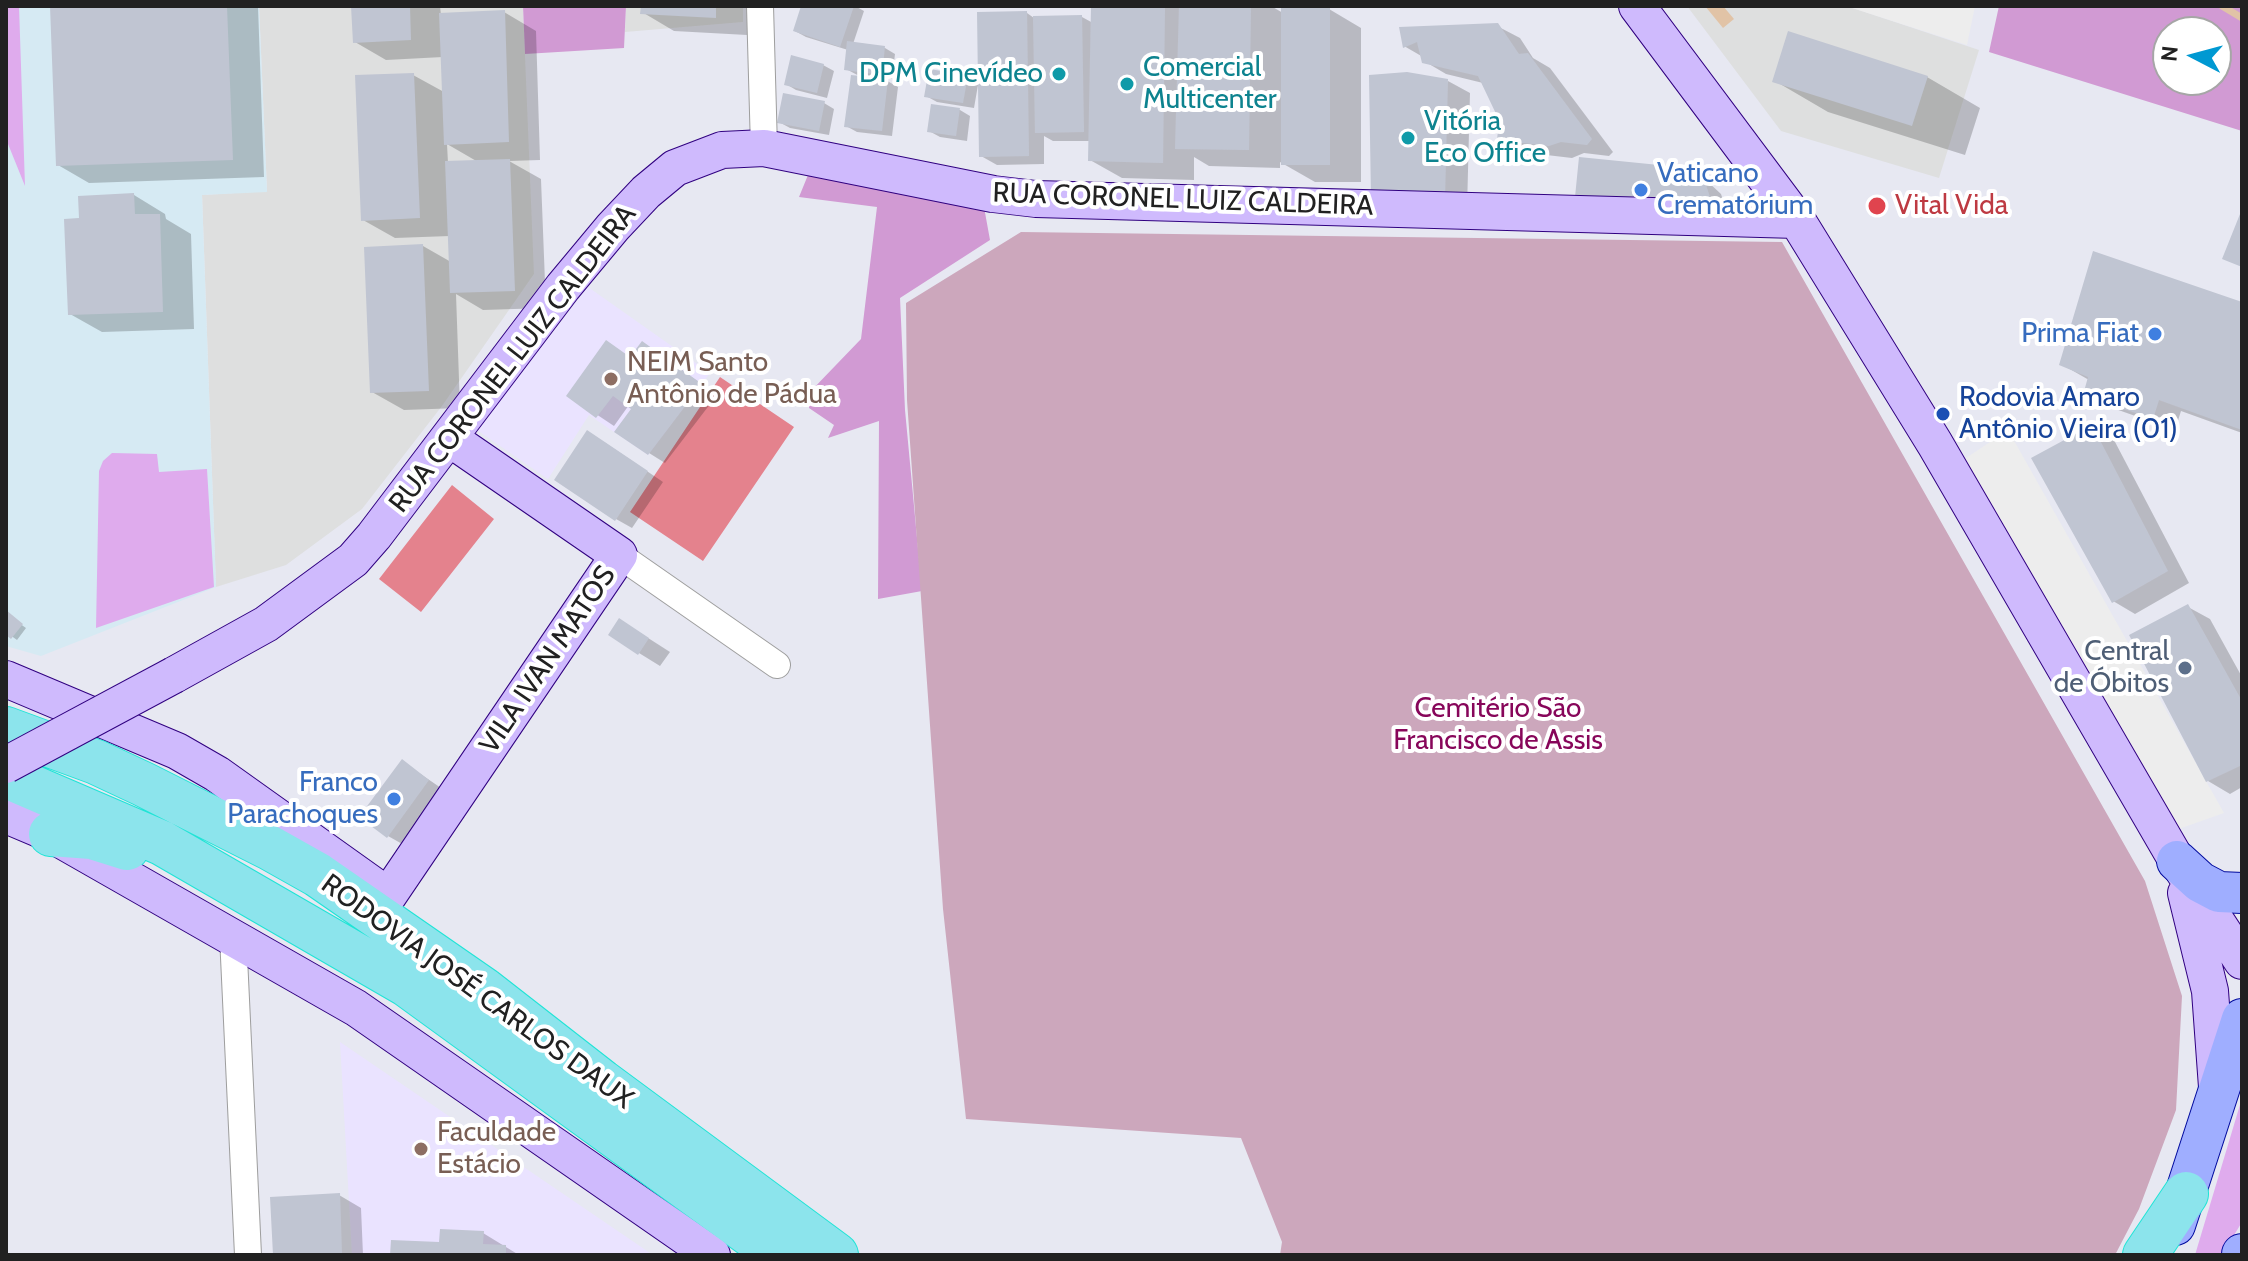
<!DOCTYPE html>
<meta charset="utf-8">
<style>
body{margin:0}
#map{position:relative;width:2248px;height:1261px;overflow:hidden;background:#e7e8f2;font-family:Cabin,sans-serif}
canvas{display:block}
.frame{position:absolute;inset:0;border:8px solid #212121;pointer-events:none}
.north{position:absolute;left:2152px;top:16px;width:80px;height:80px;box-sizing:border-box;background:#fff;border:2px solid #a6a6a6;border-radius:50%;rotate:276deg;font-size:22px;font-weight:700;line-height:32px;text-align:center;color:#212121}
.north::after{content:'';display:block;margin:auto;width:28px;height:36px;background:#0099d2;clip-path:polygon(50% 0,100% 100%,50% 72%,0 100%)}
</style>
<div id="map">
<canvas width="2248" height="1261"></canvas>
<div class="frame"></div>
<div class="north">N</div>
</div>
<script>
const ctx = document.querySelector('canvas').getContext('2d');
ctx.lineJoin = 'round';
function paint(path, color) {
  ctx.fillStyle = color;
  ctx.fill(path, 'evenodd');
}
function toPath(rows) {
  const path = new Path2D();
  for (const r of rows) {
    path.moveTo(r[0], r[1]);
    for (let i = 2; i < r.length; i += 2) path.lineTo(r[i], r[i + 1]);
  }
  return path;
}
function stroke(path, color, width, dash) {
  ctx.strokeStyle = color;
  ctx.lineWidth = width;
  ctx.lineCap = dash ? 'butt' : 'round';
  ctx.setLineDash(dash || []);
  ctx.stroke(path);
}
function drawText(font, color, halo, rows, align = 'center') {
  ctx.font = font + ' Cabin,sans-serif';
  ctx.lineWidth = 8;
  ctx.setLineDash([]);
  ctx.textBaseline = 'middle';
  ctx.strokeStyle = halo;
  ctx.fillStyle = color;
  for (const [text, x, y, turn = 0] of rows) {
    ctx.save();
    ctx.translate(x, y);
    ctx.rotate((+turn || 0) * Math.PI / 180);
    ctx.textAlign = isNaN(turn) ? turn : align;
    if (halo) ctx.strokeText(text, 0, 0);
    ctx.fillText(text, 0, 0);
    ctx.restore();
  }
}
paint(toPath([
 [259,6,523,6,534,274,442,406,362,509,286,565,216,587,202,195,267,191],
 [626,6,743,6,743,22,625,32],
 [1687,6,1847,6,1979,50,1939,178,1781,131]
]), '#dedfdf');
paint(toPath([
 [6,6,259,6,267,192,202,195,216,587,41,656,6,646]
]), '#d6eaf3');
paint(toPath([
 [588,287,710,373,648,455,589,415,548,479,477,430],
 [340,1042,653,1255,352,1255]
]), '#eae3ff');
paint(toPath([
 [6,6,19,6,25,186,6,139],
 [112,453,157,454,159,472,207,469,214,587,96,628,99,471,103,461],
 [2242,1098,2242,1222,2222,1255,2195,1255]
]), '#dfabed');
paint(toPath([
 [523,6,626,6,624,48,525,54],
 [1999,6,2242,6,2242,131,1989,52],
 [2168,32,2216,32,2216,80,2168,80],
 [808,175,984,207,990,240,900,298,905,410,922,591,878,599,879,421,828,438,834,425,809,408,809,393,861,339,877,207,799,197]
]), '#d19ad3');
paint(toPath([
 [1021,232,1782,242,2145,881,2182,996,2176,1110,2139,1209,2115,1255,1280,1255,1282,1242,1241,1138,966,1119,943,909,907,400,906,303]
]), '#cca7bc');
paint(toPath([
 [720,377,794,427,703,561,630,512],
 [452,485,494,519,421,612,379,579]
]), '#e4828d');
paint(toPath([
 [1846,6,1975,6,1967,45],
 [2008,430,2224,813,2173,831,1960,462]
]), '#ededed');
paint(toPath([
 [1705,6,1723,6,1734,19,1723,28]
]), '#e1c3a6');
paint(toPath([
 [52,6,258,6,264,177,89,183,58,165],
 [353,6,440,6,441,15,504,12,536,31,540,160,509,161,541,179,546,308,483,310,456,294,460,408,404,410,372,392,423,246,451,262,450,236,395,238,363,220,413,75,444,92,443,57,386,60,355,42],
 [447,144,478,162,448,163],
 [470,6,525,6,473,8],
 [643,6,749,6,747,35,674,31,642,12],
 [803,6,855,6,864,11,853,44,885,48,895,54,892,79,882,78,898,87,892,136,857,132,846,126,863,78,846,69,848,50,806,37,795,31],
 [1093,6,1271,6,1283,13,1329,9,1361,28,1361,182,1315,182,1280,162,1280,168,1209,166,1194,157,1194,180,1122,178,1090,160,1091,141,1053,141,1044,136,1044,164,997,165,981,156,980,85,978,85,974,108,937,102,926,96,930,71,968,77,980,84,1027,13,1034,18,1082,17,1093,23],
 [1497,26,1520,38,1533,58,1550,68,1613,152,1609,156,1584,153,1572,158,1521,152,1499,139,1501,119,1483,83,1446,74,1424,61,1423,57,1404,46,1401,29],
 [823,65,834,71,827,98,796,90,786,84],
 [1927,77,1980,108,1965,155,1828,112,1775,81],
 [1448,81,1470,93,1467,210,1395,210],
 [824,103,834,109,829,135,790,128,779,122],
 [933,106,960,110,970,116,967,141,940,137,929,131],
 [1688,170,1706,180,1721,194,1726,209,1713,217],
 [134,195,165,214,166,219,191,234,194,329,102,332,70,314,81,220],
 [2242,304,2242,433,2181,411,2175,430,2107,406,2085,394,2089,380,2061,364],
 [643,343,717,395,665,463,649,453,634,409,629,405,614,426,569,396,631,359],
 [2092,427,2114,440,2189,583,2135,614,2113,601],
 [604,442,663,482,632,528,616,519],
 [2188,607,2210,619,2242,677,2242,787,2230,794,2208,781],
 [6,614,26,628,17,640,6,632],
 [620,620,670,652,660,666,639,653],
 [403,762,444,790,404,845,388,836],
 [339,1195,361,1208,363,1255,275,1255],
 [483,1233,519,1255,392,1255,441,1244]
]), '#0003');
stroke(toPath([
 [2222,6,2242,18]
]), '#e1c3a6', 7);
paint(toPath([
 [50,6,227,6,233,160,56,166],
 [351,6,410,6,411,40,353,43],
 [641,6,716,6,716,18,640,14],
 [801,6,854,6,840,47,793,31],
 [1091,6,1165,6,1163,163,1088,161],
 [1179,6,1251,6,1249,150,1175,149],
 [1281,7,1330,7,1330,165,1281,165],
 [505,10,509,142,444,145,439,13],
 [1027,11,1029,156,979,157,977,12],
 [1082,15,1084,132,1035,133,1033,16],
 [1498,23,1519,54,1528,53,1592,139,1587,145,1561,142,1549,146,1497,140,1499,120,1478,76,1422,63,1417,42,1403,48,1399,27],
 [1788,31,1928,76,1912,126,1772,82],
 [847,41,885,46,882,75,844,70],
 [791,55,824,64,817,93,784,85],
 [929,69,968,75,963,103,924,97],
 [1407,72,1448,79,1445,198,1371,199,1369,75],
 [414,73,420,218,361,221,355,75],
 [851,75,888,79,882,131,844,127],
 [783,93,825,101,819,131,777,123],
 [931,104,960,108,956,136,927,132],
 [1579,157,1689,168,1705,182,1711,200,1575,197],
 [510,159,515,291,450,293,445,161],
 [134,193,135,214,160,214,163,312,68,315,64,219,79,218,78,196],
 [2242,209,2242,267,2222,259],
 [423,244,429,391,370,393,364,247],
 [2093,251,2242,302,2242,430,2159,400,2153,419,2083,395,2088,377,2059,365],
 [606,340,630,357,642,341,702,384,648,455,614,432,631,409,613,396,596,418,566,396],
 [2092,425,2168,571,2112,603,2031,458],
 [587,430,648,471,615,521,554,480],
 [2188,604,2242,701,2242,765,2206,782,2129,635],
 [6,610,23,624,11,639,6,635],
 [619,618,649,638,638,655,608,635],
 [402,759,429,780,387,838,359,817],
 [340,1193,342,1255,273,1255,270,1197],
 [440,1229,484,1231,483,1244,506,1245,506,1255,390,1255,391,1240,439,1242]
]), '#c0c5d2');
const street = toPath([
 [760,6,764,148],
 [619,555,777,665],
 [233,936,248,1255]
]);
const secondary = toPath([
 [1637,6,1797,220,1935,444,2177,861,2242,961],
 [174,675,266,624,353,560,374,536,563,287,613,227,646,192,675,168,722,150,764,148,993,194,1036,199,1797,220],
 [6,679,177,751,217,774,388,896,619,555,449,438],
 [6,815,51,834,356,1008,712,1255],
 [2186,893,2210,991,2217,1087]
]);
const primary = toPath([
 [2177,861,2200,882,2219,892,2242,893],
 [2175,1225,2242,1019],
 [2242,1255,2242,1254]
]);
const highway = toPath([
 [6,729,96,762,143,784,270,848,318,875,484,990,602,1082,836,1255],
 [6,776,162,843,406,984,779,1255],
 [51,834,92,837,127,848],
 [2145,1255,2186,1194]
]);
stroke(street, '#9e9e9e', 28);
stroke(secondary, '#300080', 38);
stroke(primary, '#000a9e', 42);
stroke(highway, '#20e4d6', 46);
stroke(street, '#fff', 26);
stroke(secondary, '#cfbafd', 36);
stroke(primary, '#9faeff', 40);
stroke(highway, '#8ce4ec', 44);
const secondaryBridge = toPath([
 [6,765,174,675]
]);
stroke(secondaryBridge, '#300080', 38, []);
stroke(secondaryBridge, '#cfbafd', 36);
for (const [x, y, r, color] of [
 [1059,74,8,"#0f9aa8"],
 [1127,84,8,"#0f9aa8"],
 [1408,138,8,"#0f9aa8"],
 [1641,190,8,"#3f7fe0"],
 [1877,206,10,"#e0444e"],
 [2155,334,8,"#3f7fe0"],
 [611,379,8,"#8d6e63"],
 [1943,414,8,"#1a4fb4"],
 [2185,668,8,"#5c6f8a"],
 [394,799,8,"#3f7fe0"],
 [421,1149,8,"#8d6e63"]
]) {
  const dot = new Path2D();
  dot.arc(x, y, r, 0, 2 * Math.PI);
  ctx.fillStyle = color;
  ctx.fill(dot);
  stroke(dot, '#fff', 3);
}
drawText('28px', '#0d838f', '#fff', [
 ["Comercial",1143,68],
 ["Multicenter",1143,100],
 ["DPM Cinevídeo",1043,74,"right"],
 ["Vitória",1424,122],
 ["Eco Office",1424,154]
], 'left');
drawText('28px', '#366cbe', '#fff', [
 ["Vaticano",1657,174,"left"],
 ["Crematórium",1657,206,"left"],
 ["Prima Fiat",2139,334],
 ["Franco",378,783],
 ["Parachoques",378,815]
], 'right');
drawText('28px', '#212121', '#fff', [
 ["RUA CORONEL LUIZ CALDEIRA",1183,200,2],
 ["RUA CORONEL LUIZ CALDEIRA",513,359,-52],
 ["VILA IVAN MATOS",548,660,-56],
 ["RODOVIA JOSÉ CARLOS DAUX",477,992,36]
]);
drawText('28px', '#be3a42', '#fff', [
 ["Vital Vida",1895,206]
], 'left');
drawText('28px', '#785e54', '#fff', [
 ["NEIM Santo",627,363],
 ["Antônio de Pádua",627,395],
 ["Faculdade",437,1133],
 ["Estácio",437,1165]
], 'left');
drawText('28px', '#164399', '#fff', [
 ["Rodovia Amaro",1959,398],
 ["Antônio Vieira (01)",1959,430]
], 'left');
drawText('28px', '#4e5e75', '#fff', [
 ["Central",2169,652],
 ["de Óbitos",2169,684]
], 'right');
drawText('28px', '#87065a', '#fff', [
 ["Cemitério São",1498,709],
 ["Francisco de Assis",1498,741]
]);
</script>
